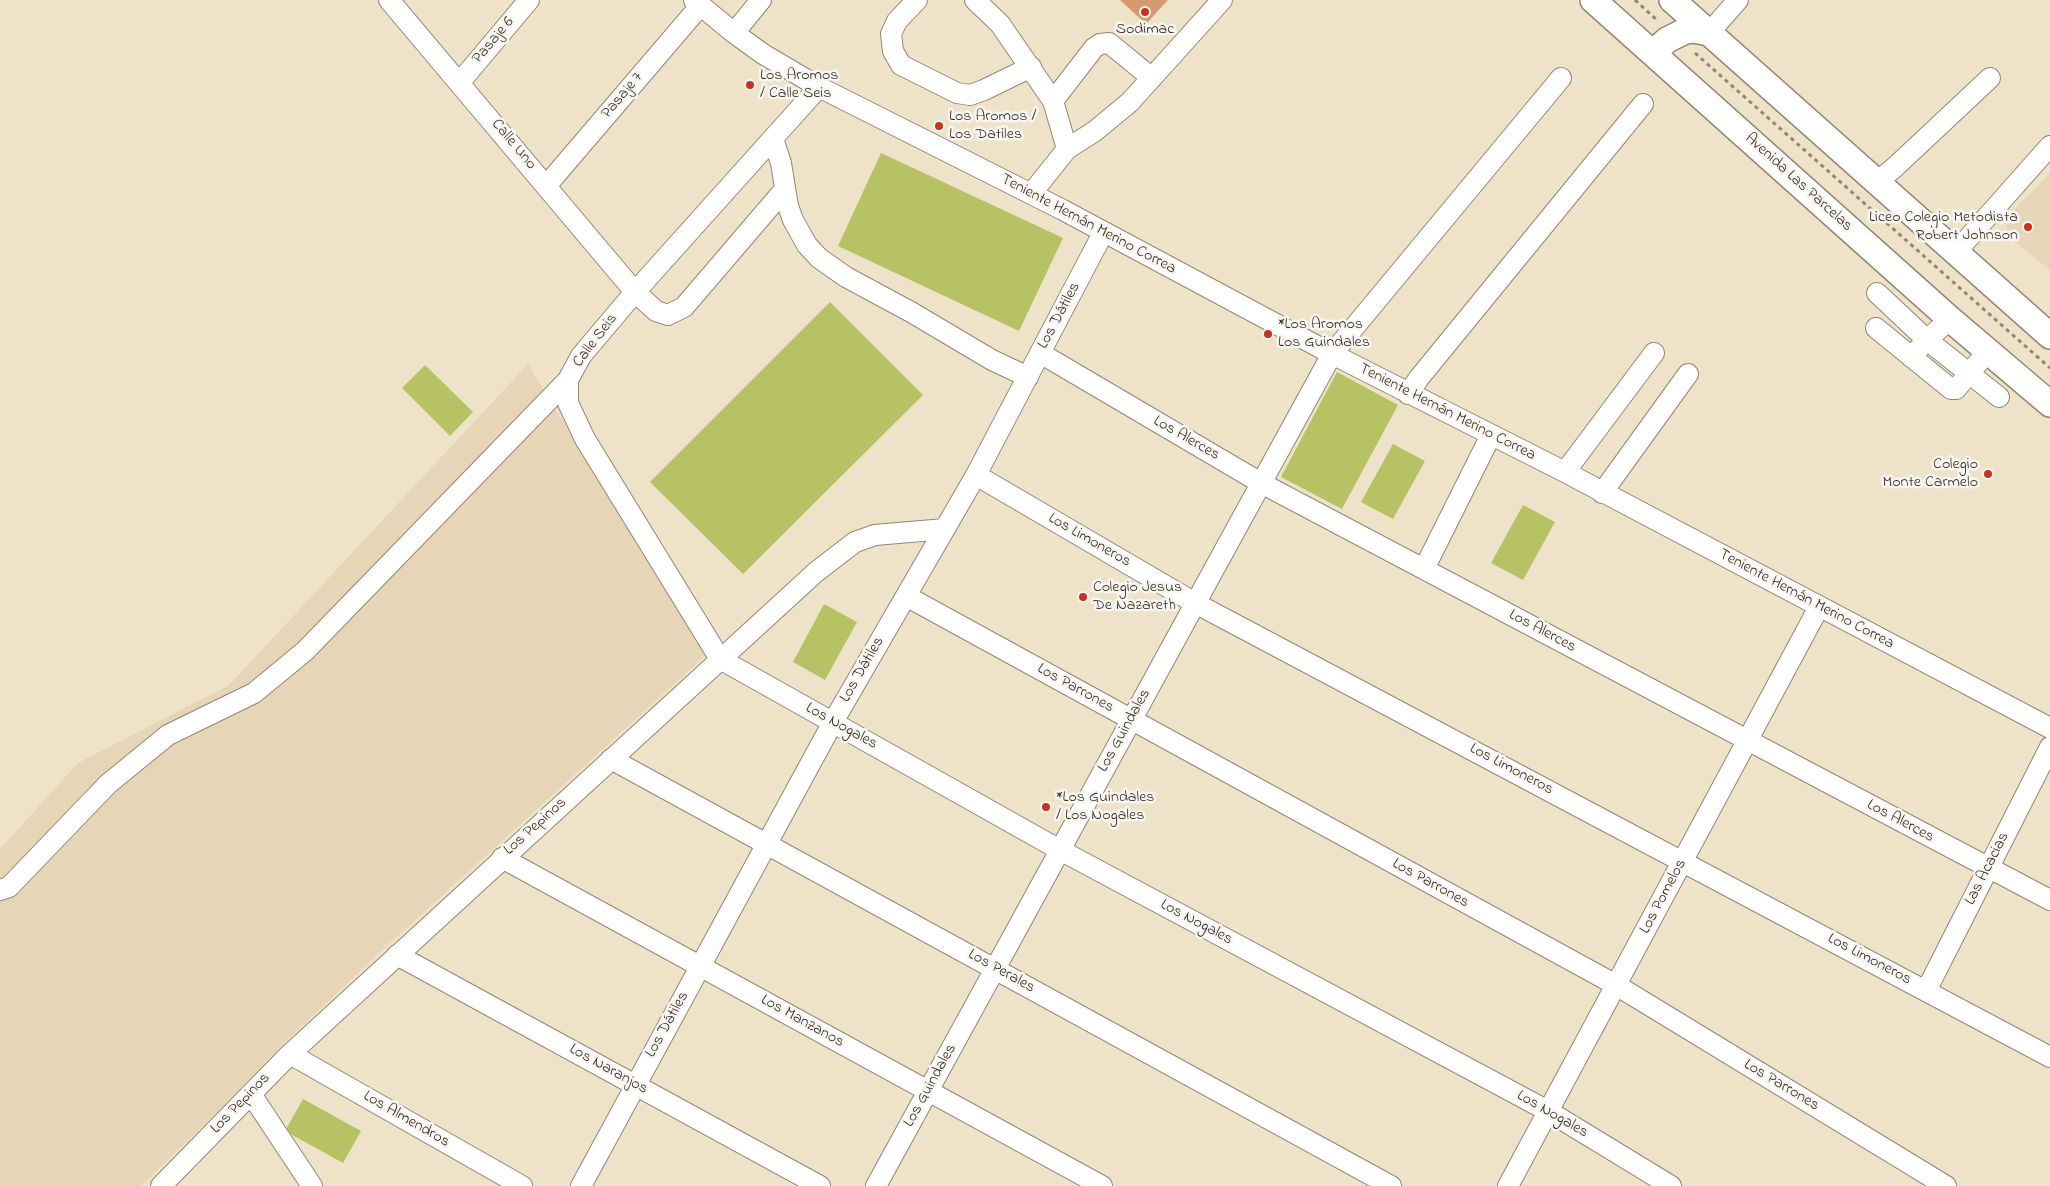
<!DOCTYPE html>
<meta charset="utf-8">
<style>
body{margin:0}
canvas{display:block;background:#eee3c8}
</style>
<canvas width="2050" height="1186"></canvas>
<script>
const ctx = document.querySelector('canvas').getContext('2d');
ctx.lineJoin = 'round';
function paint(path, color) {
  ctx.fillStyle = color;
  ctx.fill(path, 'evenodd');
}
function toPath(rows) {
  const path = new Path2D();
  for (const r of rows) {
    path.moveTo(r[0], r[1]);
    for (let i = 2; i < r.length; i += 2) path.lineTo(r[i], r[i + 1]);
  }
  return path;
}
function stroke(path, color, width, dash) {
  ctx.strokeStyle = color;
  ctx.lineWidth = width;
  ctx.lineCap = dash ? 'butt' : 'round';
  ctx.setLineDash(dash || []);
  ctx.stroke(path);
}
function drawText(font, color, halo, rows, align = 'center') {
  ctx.font = font + ' "Indie Flower",sans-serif';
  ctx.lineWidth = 5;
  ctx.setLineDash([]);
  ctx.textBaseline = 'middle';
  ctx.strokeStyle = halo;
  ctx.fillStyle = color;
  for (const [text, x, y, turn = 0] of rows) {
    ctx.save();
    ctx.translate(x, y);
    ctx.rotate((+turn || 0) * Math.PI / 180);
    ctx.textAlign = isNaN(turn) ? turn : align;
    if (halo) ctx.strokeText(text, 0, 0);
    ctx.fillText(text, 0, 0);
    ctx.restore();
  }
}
paint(toPath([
 [2050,173,2050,270,2007,236,2007,217],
 [528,364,706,655,389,944,282,1045,219,1110,141,1186,0,1186,0,849,78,763,229,685]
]), '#e7d5b7');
paint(toPath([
 [881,153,1063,238,1019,331,838,246],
 [830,302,923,395,743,574,650,482],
 [425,365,473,412,450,436,402,388],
 [1337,372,1398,405,1342,509,1281,477],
 [1393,444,1425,461,1393,519,1361,502],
 [1523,505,1555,522,1523,580,1491,563],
 [824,604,857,622,825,680,793,662],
 [303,1099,361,1131,343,1163,285,1131]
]), '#b6c264');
paint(toPath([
 [1120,0,1168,0,1146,24]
]), '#d69970');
const minor = toPath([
 [389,0,635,292,656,311,668,315,684,307,785,189],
 [694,0,734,33,763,54,819,87,1063,210,1332,354,1565,472,2050,728],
 [917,0,897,21,891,34,893,51,901,65,957,93,970,95,984,90,1031,67],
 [975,0,1000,24,1053,101,1067,149],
 [734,33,761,0],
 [1709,33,1738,0],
 [460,82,529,0],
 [819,87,635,292,581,356,568,380,568,403,585,439,720,659,1060,850,1548,1111,1671,1186],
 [1053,101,1094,48,1100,44,1109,43,1152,78],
 [773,139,781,163,788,206,793,220,807,245,819,258,846,277,911,312,992,360,1028,377],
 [1877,182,1895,167,1990,78],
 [547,185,700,6],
 [1031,194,1067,149,1095,131,1130,102,1222,0],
 [1956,252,2050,146],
 [1877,293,1927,340,1950,319],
 [1876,328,1951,389,1956,389,1988,351],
 [1040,353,1261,483,2050,900],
 [1911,357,1927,340,1999,397],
 [1408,394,1419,378,1643,104],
 [1565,472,1654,353],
 [976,475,1195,603,2050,1057],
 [1602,493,1688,374],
 [1424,569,1491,435],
 [906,596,1616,985,1946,1186],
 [611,759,1391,1186],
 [502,858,1102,1186],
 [0,890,9,887,108,784,168,735,254,693,305,651,568,380],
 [397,955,820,1186],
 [1926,991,2050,747],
 [290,1054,522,1186],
 [251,1094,312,1186],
 [161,1186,290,1054,816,572,855,542,875,535,945,529],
 [581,1186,833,722,976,475,1103,233],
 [876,1186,1332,354,1561,78],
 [1508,1186,1819,607]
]);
const major = toPath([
 [1593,0,1950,319,2050,404],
 [1672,0,2050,336],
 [1653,53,1667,40,1685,31,1693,30,1709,33]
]);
stroke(minor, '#948673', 22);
stroke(major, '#948673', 28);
stroke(toPath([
 [1635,0,1658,21],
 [1695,53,2050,368]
]), '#948673', 3, [4, 4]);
stroke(minor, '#fff', 20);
stroke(major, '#fff', 25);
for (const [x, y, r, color] of [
 [1145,12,5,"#c8321e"],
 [750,85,5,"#c8321e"],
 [939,126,5,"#c8321e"],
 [2028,227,5,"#c8321e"],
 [1268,334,5,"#c8321e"],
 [1988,474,5,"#c8321e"],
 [1083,597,5,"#c8321e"],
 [1046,807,5,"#c8321e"]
]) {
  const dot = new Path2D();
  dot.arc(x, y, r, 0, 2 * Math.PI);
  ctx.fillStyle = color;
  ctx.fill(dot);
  stroke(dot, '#f6f6f2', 2);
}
drawText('16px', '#3b2a1e', '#f6f6f2', [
 ["Sodimac",1145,30,"center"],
 ["Los Aromos",760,76],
 ["/ Calle Seis",760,94],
 ["Los Aromos /",949,117],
 ["Los Datiles",949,135],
 ["Liceo Colegio Metodista",2018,218,"right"],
 ["Robert Johnson",2018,236,"right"],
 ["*Los Aromos",1278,325],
 ["Los Guindales",1278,343],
 ["Colegio",1978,465,"right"],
 ["Monte Carmelo",1978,483,"right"],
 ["Colegio Jesus",1093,588],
 ["De Nazareth",1093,606],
 ["*Los Guindales",1056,798],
 ["/ Los Nogales",1056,816]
], 'left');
drawText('16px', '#3b2a1e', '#f6f6f2', [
 ["Pasaje 6",494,41,-50],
 ["Pasaje 7",623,96,-50],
 ["Calle Uno",513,145,50],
 ["Avenida Las Parcelas",1798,183,42],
 ["Teniente Hernán Merino Correa",1088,225,28],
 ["Los Dátiles",1060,316,-62],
 ["Calle Seis",596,341,-53],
 ["Teniente Hernán Merino Correa",1447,413,27],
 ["Los Alerces",1186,439,30],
 ["Los Limoneros",1089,541,30],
 ["Teniente Hernán Merino Correa",1806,600,28],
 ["Los Alerces",1542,632,28],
 ["Los Dátiles",863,670,-60],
 ["Los Parrones",1075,689,29],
 ["Los Nogales",841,727,29],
 ["Los Guindales",1125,731,-61],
 ["Los Limoneros",1511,770,28],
 ["Los Alerces",1900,822,28],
 ["Los Pepinos",536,827,-42],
 ["Las Acacias",1988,869,-63],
 ["Los Parrones",1430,884,29],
 ["Los Pomelos",1664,897,-62],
 ["Los Nogales",1196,923,28],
 ["Los Limoneros",1869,960,28],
 ["Los Perales",1001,972,29],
 ["Los Manzanos",802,1022,29],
 ["Los Dátiles",668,1025,-61],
 ["Los Naranjos",608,1070,29],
 ["Los Guindales",931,1086,-61],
 ["Los Parrones",1781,1086,31],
 ["Los Pepinos",241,1104,-46],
 ["Los Nogales",1552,1115,30],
 ["Los Almendros",406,1120,30]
]);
</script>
